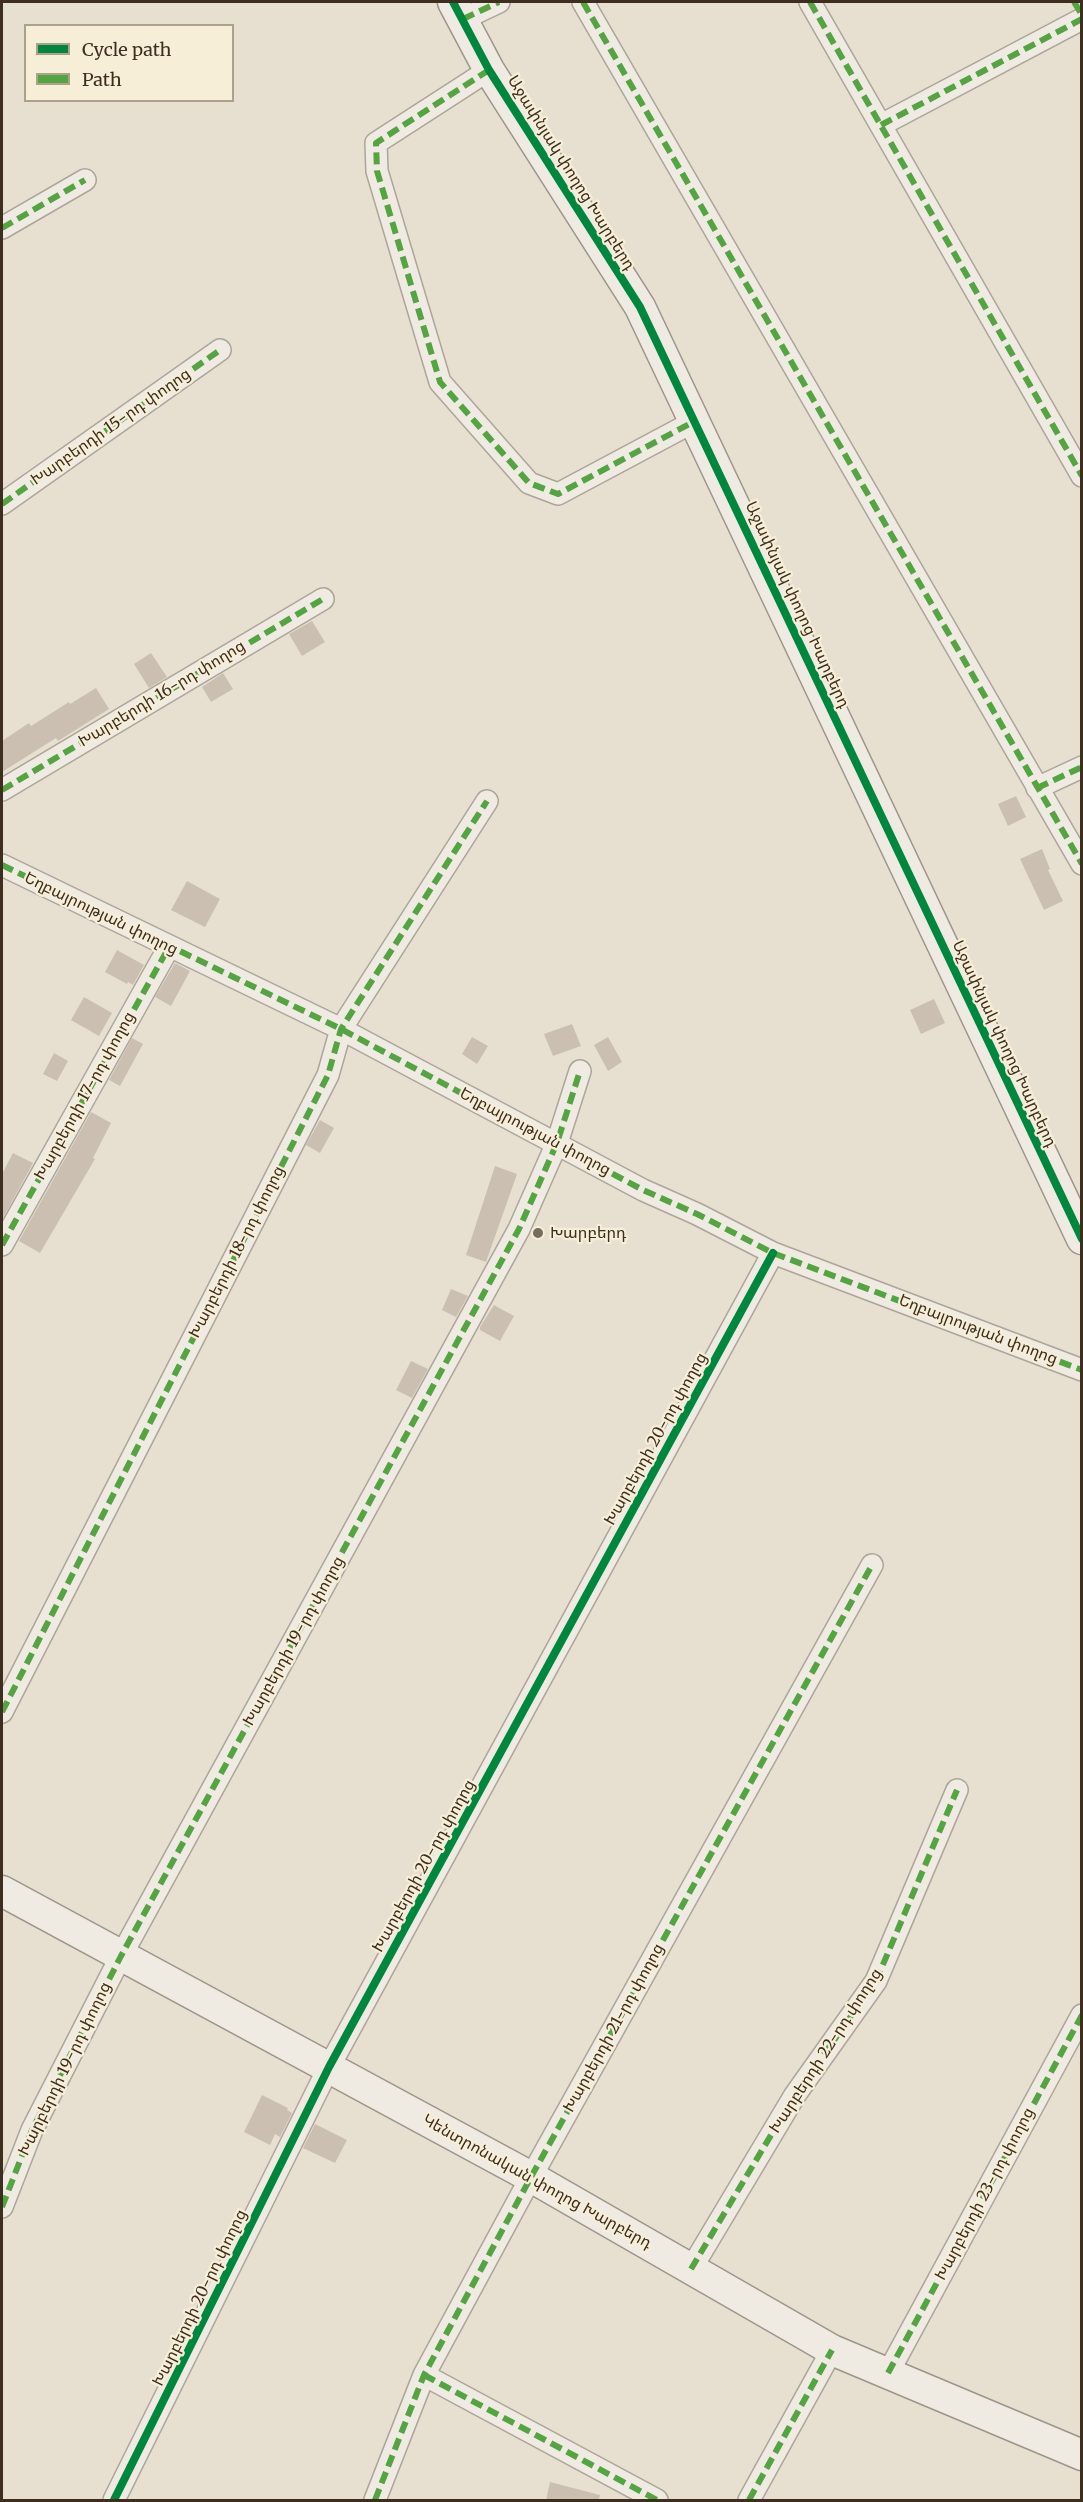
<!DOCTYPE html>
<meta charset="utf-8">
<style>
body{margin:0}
#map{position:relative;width:1083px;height:2502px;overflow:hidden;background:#e7e0d1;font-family:Merriweather,serif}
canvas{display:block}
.frame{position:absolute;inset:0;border:3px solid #3d2e20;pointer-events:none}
.legend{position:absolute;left:24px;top:24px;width:210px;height:78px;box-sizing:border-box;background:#f7eed8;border:2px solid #ada18e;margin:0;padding:8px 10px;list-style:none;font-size:18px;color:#3d2e20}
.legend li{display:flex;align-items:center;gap:12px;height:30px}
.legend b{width:30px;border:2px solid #ada18e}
</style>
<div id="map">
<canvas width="1083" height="2502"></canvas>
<div class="frame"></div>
<ul class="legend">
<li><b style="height:8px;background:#00873e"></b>Cycle path</li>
<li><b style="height:8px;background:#54a441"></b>Path</li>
</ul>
</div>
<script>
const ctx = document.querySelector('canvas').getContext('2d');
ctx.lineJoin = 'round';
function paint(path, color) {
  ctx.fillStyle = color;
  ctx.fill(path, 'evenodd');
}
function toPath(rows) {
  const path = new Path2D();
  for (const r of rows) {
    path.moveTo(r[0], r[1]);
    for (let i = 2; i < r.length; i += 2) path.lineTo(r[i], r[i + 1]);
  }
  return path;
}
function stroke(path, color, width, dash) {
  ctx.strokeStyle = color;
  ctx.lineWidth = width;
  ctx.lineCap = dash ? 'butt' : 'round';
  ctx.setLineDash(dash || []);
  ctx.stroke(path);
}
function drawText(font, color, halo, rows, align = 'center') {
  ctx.font = font + ' Merriweather,"Noto Sans Armenian",serif';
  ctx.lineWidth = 4.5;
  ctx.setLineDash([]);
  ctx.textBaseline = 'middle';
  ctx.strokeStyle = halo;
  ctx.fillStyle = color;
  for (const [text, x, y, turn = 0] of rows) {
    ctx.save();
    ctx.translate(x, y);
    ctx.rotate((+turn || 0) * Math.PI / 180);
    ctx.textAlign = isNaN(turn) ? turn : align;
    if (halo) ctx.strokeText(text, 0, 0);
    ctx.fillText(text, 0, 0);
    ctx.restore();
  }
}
paint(toPath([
 [312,621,325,642,302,656,289,634],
 [151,653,167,677,149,688,134,664],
 [223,673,233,689,211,702,202,687],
 [96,688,109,709,58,741,56,738,2,772,2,741,29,723,31,726,69,702,70,704],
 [1016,796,1026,817,1008,826,998,804],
 [1042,849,1050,869,1048,870,1063,901,1044,910,1020,859],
 [187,881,220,899,205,927,171,910],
 [117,950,144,965,133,985,128,982,127,984,105,972],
 [175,963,190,971,171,1006,155,997],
 [84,997,112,1013,99,1036,71,1020],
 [934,999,945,1023,921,1034,910,1010],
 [572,1024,581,1046,553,1056,544,1034],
 [472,1037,488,1046,477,1064,462,1054],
 [608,1037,622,1062,608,1071,594,1045],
 [132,1038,143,1044,120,1086,109,1080],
 [54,1053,68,1061,57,1081,43,1074],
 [91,1112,111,1123,93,1158,95,1159,40,1253,19,1241],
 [320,1120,334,1128,320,1153,306,1145],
 [13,1153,33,1163,2,1220,2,1174],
 [495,1166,517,1174,486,1262,466,1255],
 [451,1289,468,1296,456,1317,442,1310],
 [494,1305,514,1316,500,1341,480,1330,480,1327],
 [411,1361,428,1369,412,1398,396,1390],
 [262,2095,288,2108,287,2110,292,2113,280,2137,275,2134,270,2145,244,2132],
 [315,2124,347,2140,335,2163,303,2148],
 [550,2482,600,2495,599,2500,546,2500]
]), '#cbbfb2');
const street = toPath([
 [583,2,1082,864],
 [810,2,1082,476],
 [463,19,499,2],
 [489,70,376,143,377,171,440,382,529,483,558,494,695,421],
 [881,125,1082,19],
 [2,228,85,180],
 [2,504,220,350],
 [1037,788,1082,767],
 [2,790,323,599],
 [2,865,341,1029,643,1190,697,1214,773,1253,1082,1370],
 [2,1245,169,947],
 [2,1712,328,1075,341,1029,487,801],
 [2,2207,32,2130,121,1956,519,1229,557,1143,580,1071],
 [691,2269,795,2095,876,1981,957,1790],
 [888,2373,1082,2015],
 [424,2375,657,2500],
 [114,2500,329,2067,773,1253],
 [375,2500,424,2375,531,2177,872,1565],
 [749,2500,832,2350]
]);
const secondary = toPath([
 [453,2,489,70,640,307,1082,1239],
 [2,1891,531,2177,832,2350,1082,2455]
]);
stroke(street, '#ada599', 24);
stroke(secondary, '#9c958a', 33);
stroke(street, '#efebe3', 21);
stroke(secondary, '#efebe3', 30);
stroke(toPath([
 [583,2,1082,864],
 [810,2,1082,476],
 [1074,2,1082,15],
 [463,19,499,2],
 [489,70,376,143,377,171,440,382,529,483,558,494,695,421],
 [881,125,1082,19],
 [2,228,85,180],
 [2,504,220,350],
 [1037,788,1082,767],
 [2,790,323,599],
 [2,865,341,1029,643,1190,697,1214,773,1253,1082,1370],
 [2,1245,169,947],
 [2,1712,328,1075,341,1029,487,801],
 [2,2207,32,2130,121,1956,519,1229,557,1143,580,1071],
 [691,2269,795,2095,876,1981,957,1790],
 [888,2373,1082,2015],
 [424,2375,657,2500],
 [375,2500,424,2375,531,2177,872,1565],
 [749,2500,832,2350]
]), '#54a441', 6, [12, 6]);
stroke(toPath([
 [453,2,489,70,640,307,1082,1239],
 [114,2500,329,2067,773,1253]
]), '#00873e', 8);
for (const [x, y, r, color] of [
 [538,1233,6,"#786c5e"]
]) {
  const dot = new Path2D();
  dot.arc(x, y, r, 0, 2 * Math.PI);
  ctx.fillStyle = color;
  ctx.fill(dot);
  stroke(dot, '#f7eed8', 2);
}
drawText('16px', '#3d2e20', '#f7eed8', [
 ["Աջափնյակ փողոց Խարբերդ",571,173,58],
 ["Խարբերդի 15-րդ փողոց",111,427,-35],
 ["Աջափնյակ փողոց Խարբերդ",797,605,65],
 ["Խարբերդի 16-րդ փողոց",162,694,-31],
 ["Եղբայրության փողոց",101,914,26],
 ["Աջափնյակ փողոց Խարբերդ",1004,1044,65],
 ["Խարբերդի 17-րդ փողոց",85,1096,-61],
 ["Եղբայրության փողոց",535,1132,28],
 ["Խարբերդի 18-րդ փողոց",237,1252,-63],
 ["Եղբայրության փողոց",978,1330,21],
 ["Խարբերդի 20-րդ փողոց",656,1439,-61],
 ["Խարբերդի 19-րդ փողոց",294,1641,-61],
 ["Խարբերդի 20-րդ փողոց",424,1866,-61],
 ["Խարբերդի 21-րդ փողոց",614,2028,-61],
 ["Խարբերդի 22-րդ փողոց",826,2051,-57],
 ["Խարբերդի 19-րդ փողոց",65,2069,-64],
 ["Կենտրոնական փողոց Խարբերդ",537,2182,29],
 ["Խարբերդի 23-րդ փողոց",985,2194,-62],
 ["Խարբերդի 20-րդ փողոց",200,2298,-64]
]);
drawText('16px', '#3d2e20', '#f7eed8', [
 ["Խարբերդ",550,1233]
], 'left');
</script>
